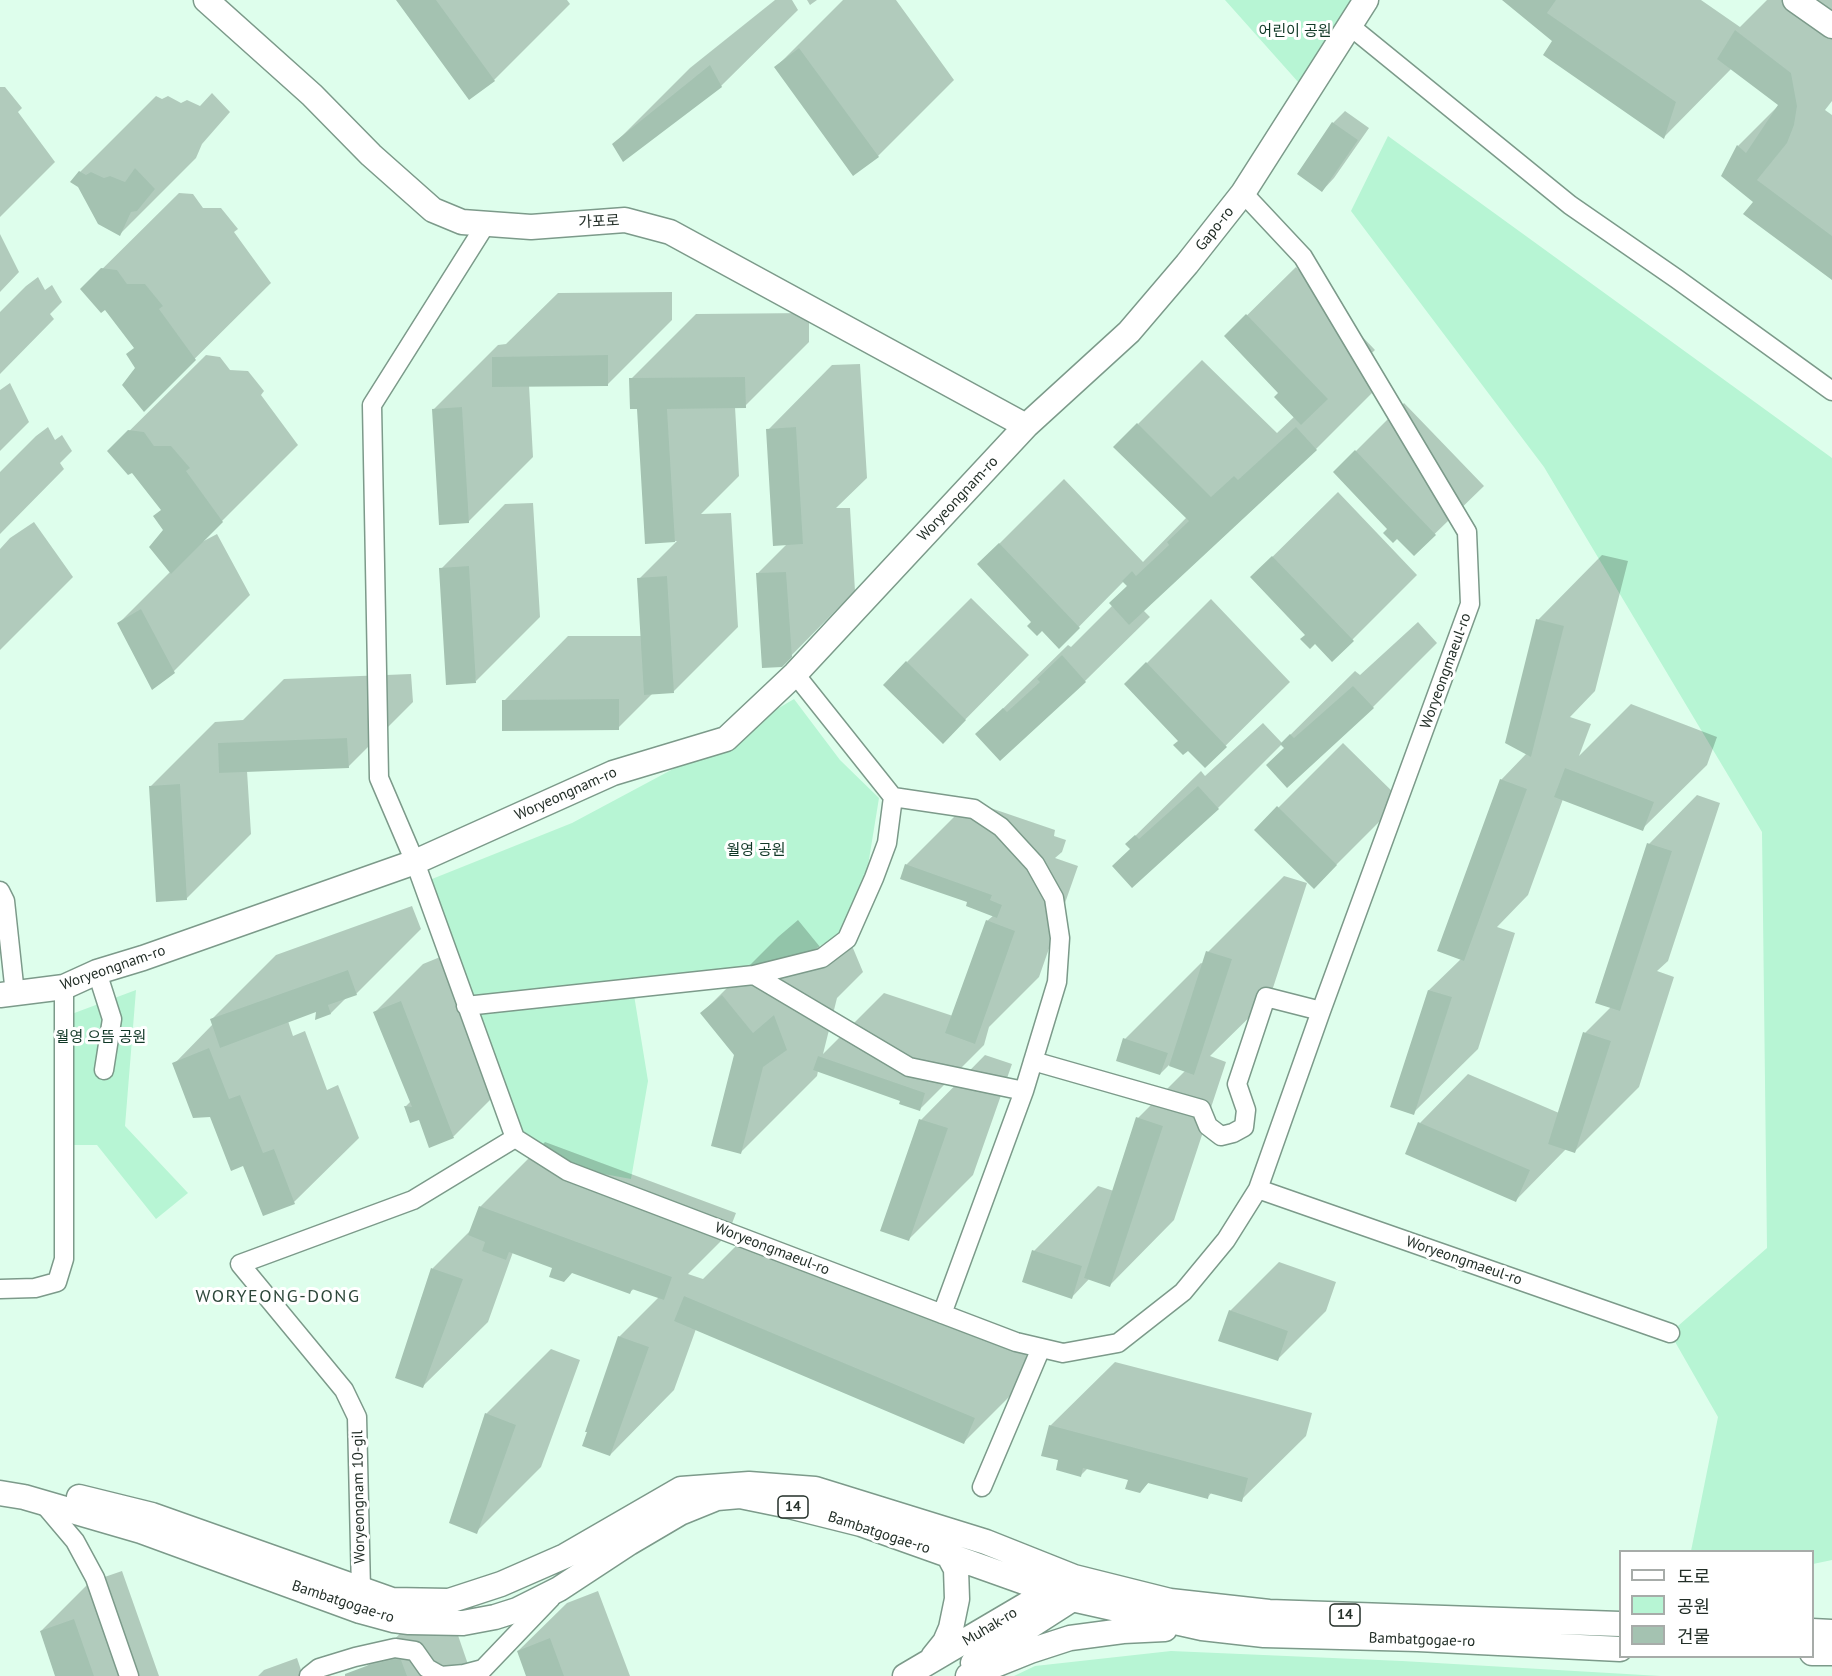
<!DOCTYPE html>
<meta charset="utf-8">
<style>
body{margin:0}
#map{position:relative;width:1832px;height:1676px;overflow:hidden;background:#defeec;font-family:"PT Sans","Noto Sans KR",sans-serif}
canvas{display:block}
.legend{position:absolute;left:1619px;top:1550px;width:195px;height:108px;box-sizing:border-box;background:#fff;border:2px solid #a7aca9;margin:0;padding:8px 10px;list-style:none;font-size:18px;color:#232f28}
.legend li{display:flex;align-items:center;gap:12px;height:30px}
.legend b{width:30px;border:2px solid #a7aca9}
</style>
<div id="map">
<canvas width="1832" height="1676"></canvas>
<ul class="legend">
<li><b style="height:8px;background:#fff"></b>도로</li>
<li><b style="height:16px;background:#b7f5d4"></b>공원</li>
<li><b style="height:16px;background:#a4c2b1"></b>건물</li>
</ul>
</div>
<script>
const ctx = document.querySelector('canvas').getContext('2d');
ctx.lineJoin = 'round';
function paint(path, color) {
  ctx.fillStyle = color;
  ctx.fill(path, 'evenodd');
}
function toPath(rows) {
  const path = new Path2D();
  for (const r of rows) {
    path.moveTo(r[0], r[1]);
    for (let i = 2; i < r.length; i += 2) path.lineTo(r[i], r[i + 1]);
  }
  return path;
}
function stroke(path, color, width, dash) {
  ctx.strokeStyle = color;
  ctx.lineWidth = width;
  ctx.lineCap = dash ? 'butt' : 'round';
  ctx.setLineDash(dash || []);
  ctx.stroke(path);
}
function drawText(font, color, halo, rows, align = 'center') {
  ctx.font = font + ' "PT Sans","Noto Sans KR",sans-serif';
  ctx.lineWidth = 6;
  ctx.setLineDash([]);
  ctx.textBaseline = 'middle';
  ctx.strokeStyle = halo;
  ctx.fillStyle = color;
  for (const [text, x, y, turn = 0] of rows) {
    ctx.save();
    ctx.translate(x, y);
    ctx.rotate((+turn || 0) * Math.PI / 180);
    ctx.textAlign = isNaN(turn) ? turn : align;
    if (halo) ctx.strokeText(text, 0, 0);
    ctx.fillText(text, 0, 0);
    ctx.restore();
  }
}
paint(toPath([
 [1225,0,1352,0,1299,83],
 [1388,136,1832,458,1832,1560,1813,1564,1812,1552,1691,1551,1718,1417,1670,1333,1767,1248,1762,832,1544,467,1351,211],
 [794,699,840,760,879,798,865,884,842,933,803,956,639,988,473,998,427,881,572,823,703,753],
 [136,990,125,1126,188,1193,156,1219,97,1145,66,1145,69,1015],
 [634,995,648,1081,631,1179,571,1168,518,1128,474,1011],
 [1171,1651,1402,1661,1661,1676,1014,1676,1035,1666]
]), '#b7f5d4');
paint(toPath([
 [398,0,567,0,570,4,494,80],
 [775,0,792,0,798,10,721,86,624,160,614,144,690,68],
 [807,0,817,0,810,5],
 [843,0,896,0,954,80,878,156,854,174,776,67],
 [1517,0,1701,0,1740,27,1767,0,1832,0,1832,101,1825,110,1832,115,1832,279,1755,202,1738,146,1779,105,1732,68,1664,137,1554,41],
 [0,87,5,87,22,108,18,112,55,162,0,217],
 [212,93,230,112,202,144,196,158,120,234,80,172,156,96,162,99,168,96,181,103,187,100,200,106],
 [1345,111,1369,128,1334,178,1322,191,1333,123],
 [179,193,193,194,203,208,221,208,238,229,234,232,271,283,144,409,135,347,105,308,82,289],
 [0,234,19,272,0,292],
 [1296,267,1375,350,1361,363,1381,384,1316,449,1143,610,1150,617,1085,681,1000,759,977,734,1068,645,1071,647,1113,605,1128,585,1124,581,1059,647,979,564,1064,479,1143,562,1187,517,1138,424,1202,360,1277,433,1295,416,1280,393,1226,336],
 [38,277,45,290,52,285,62,302,50,314,54,319,0,374,0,312,26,286],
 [672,292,672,320,607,385,529,385,533,457,468,522,434,409,498,345,506,344,558,293],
 [809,313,809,342,745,406,735,407,739,476,701,514,731,513,738,627,674,691,654,692,618,728,504,701,568,636,642,636,639,579,677,541,646,542,638,407,631,379,696,314],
 [206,355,220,357,230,370,248,371,264,391,261,395,298,445,200,543,217,534,250,595,174,671,153,688,119,623,171,571,162,509,132,470,109,451],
 [860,364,867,478,836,508,850,508,855,591,781,666,758,573,788,543,768,430,832,365],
 [10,383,29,422,0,451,0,390],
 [1404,403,1484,486,1414,554,1335,472],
 [48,427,55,440,62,435,72,451,60,463,64,469,0,534,0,472,36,436],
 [1338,492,1417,575,1332,660,1252,577],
 [533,503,540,617,476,681,441,569,505,504],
 [34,522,73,577,0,650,0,549,10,538],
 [1602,555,1628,561,1595,691,1570,717,1591,724,1579,756,1631,704,1717,737,1707,765,1642,829,1563,799,1528,895,1497,927,1515,933,1478,1049,1413,1113,1429,990,1461,959,1501,780,1527,753,1538,620],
 [971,598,1029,655,943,742,907,662],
 [1211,599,1290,682,1205,766,1126,684],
 [1418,622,1437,643,1373,707,1286,748,1282,744,1218,808,1131,849,1127,844,1201,771,1205,776,1263,723,1282,743,1355,671,1360,675],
 [411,674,413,702,348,767,247,771,251,834,186,899,151,786,215,722,243,720,284,679],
 [1343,743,1401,800,1314,887,1256,830],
 [1697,795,1720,803,1668,961,1657,971,1674,977,1639,1087,1575,1151,1566,1149,1516,1200,1420,1123,1468,1074,1559,1113,1585,1033,1611,1007,1649,844],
 [970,801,1055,830,1054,836,1066,840,1062,852,1055,858,1078,866,1039,977,989,1027,984,1045,919,1110,902,1100,818,1071,817,1076,741,1152,735,1055,702,1013,778,937,798,920,829,958,850,941,863,972,837,998,823,1054,884,993,953,1016,987,921,994,915,906,865],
 [1284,876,1307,883,1270,997,1210,1056,1226,1062,1174,1220,1110,1285,1090,1278,1072,1297,1034,1251,1098,1186,1114,1191,1138,1118,1186,1070,1169,1065,1160,1074,1125,1039,1201,963,1204,964,1208,952],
 [412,906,421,929,356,994,346,998,331,1013,316,1018,317,1010,288,1021,293,1036,305,1031,327,1090,338,1085,359,1138,294,1202,244,1164,174,1064,213,1024,212,1019,276,955],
 [450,953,502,1088,454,1136,430,1146,419,1118,405,1107,411,1101,375,1012,423,964],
 [985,1055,1012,1064,973,1175,909,1239,921,1120],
 [545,1142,736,1213,728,1234,688,1274,703,1279,750,1232,1038,1353,1029,1377,964,1442,696,1329,674,1390,610,1455,619,1337,659,1297,635,1288,630,1292,513,1252,488,1322,423,1386,420,1302,433,1268,472,1229,480,1207],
 [1279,1262,1336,1282,1326,1311,1278,1359,1230,1311],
 [551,1349,580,1360,541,1467,476,1532,486,1414],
 [1115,1362,1312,1413,1306,1436,1241,1500,1212,1492,1208,1497,1149,1482,1140,1491,1130,1479,1088,1468,1081,1475,1060,1459,1050,1426],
 [122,1571,159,1676,57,1676,41,1631,90,1582],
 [598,1591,630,1676,528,1676,518,1651,567,1603],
 [450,1612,472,1676,369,1676,366,1667,415,1619],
 [297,1658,303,1676,258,1676,264,1670]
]), '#0003');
paint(toPath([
 [396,0,436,0,495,81,469,100],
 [1502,0,1556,0,1547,13,1676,102,1664,139,1543,55,1552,41],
 [1735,30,1791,73,1797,106,1794,125,1787,143,1757,180,1832,236,1832,280,1743,214,1753,202,1721,176,1737,145,1746,153,1778,105,1717,59],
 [799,48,879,157,853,176,774,67],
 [710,65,722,87,623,162,612,144],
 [1332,122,1358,140,1322,192,1297,174],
 [135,168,155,189,137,211,131,212,120,236,98,224,78,187,70,182,79,171,86,175,91,172,104,178,110,176,125,182],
 [101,268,117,270,127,284,145,284,163,306,159,309,196,360,144,412,122,385,135,368,126,354,134,348,105,310,101,313,80,289],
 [1246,314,1328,399,1301,425,1274,397,1278,393,1224,336],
 [608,355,608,386,492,387,492,357],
 [745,377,746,408,667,409,675,542,645,544,637,409,630,409,629,378],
 [462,407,469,523,439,525,432,409],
 [1137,423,1211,497,1234,476,1238,480,1296,427,1317,450,1129,625,1109,603,1127,586,1122,581,1132,571,1136,576,1169,545,1167,542,1189,521,1113,447],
 [796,427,803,544,773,546,766,429],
 [128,430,144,432,154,446,171,446,190,468,186,471,223,522,171,574,149,547,163,530,153,516,161,510,132,473,128,475,107,451],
 [1355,450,1436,535,1414,556,1397,539,1393,543,1383,533,1387,529,1333,472],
 [999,543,1080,628,1059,649,1042,631,1037,636,1027,626,1031,622,977,564],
 [1272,556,1354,641,1332,662,1315,644,1310,649,1300,639,1305,635,1250,577],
 [469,566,476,683,446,685,439,568],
 [786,572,792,657,782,667,762,668,756,573],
 [667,576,674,693,644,695,637,578],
 [141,609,175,673,152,690,117,623],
 [1536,619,1564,626,1531,757,1505,743],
 [1062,655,1086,682,1000,761,975,734,1003,708,1007,712,1040,682,1037,679],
 [906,661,966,720,943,744,883,685],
 [1146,662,1227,747,1205,768,1188,751,1183,755,1173,745,1178,741,1124,684],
 [1353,686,1374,708,1287,788,1266,765,1284,748,1280,744,1290,734,1294,738],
 [619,699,619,730,502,731,502,700],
 [347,738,349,768,219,773,218,743],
 [1565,768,1654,802,1643,831,1554,797],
 [1500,779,1527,789,1464,961,1437,951],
 [180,784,187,900,156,902,149,786],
 [1198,786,1219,809,1132,888,1112,866,1130,849,1125,844,1135,835,1139,839],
 [1277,806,1337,865,1314,889,1254,830],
 [1647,843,1672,851,1620,1011,1595,1003],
 [905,864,992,895,990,900,1002,905,997,918,966,906,967,902,900,879],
 [986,920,1015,931,975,1044,945,1033],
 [1206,951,1232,959,1194,1075,1169,1066],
 [348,970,357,995,328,1005,331,1014,315,1020,316,1012,220,1048,210,1019],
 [1428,990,1452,997,1414,1115,1390,1107],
 [722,995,753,1033,774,1015,787,1050,763,1067,741,1154,711,1146,734,1055,700,1013],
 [401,1001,454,1138,429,1148,419,1120,410,1123,404,1106,412,1107,373,1012],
 [1583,1032,1611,1041,1575,1153,1548,1144],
 [1123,1038,1168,1053,1160,1075,1116,1061],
 [209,1048,229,1099,240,1095,263,1153,274,1149,295,1204,263,1216,243,1166,231,1171,210,1117,193,1118,172,1063],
 [818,1056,925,1093,920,1111,899,1104,900,1101,813,1070],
 [1136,1117,1163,1126,1110,1287,1084,1278],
 [919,1119,948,1128,909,1241,880,1231],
 [1418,1122,1530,1170,1516,1202,1405,1154],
 [479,1206,672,1277,664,1300,632,1289,630,1294,572,1273,564,1282,549,1277,552,1268,509,1252,506,1260,482,1251,485,1242,468,1235],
 [1032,1250,1082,1266,1072,1299,1022,1282],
 [431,1268,463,1279,423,1388,395,1378],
 [684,1296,975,1418,964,1444,674,1321],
 [1229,1310,1288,1331,1278,1361,1218,1341],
 [618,1336,649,1347,610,1456,582,1446,587,1432,585,1432],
 [485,1413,516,1425,477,1534,449,1523],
 [1049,1425,1248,1478,1242,1502,1209,1493,1208,1499,1148,1483,1140,1493,1125,1489,1128,1480,1083,1468,1081,1477,1056,1470,1058,1460,1041,1456],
 [74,1619,94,1676,55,1676,40,1631],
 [550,1638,564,1676,526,1676,517,1651],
 [395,1659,401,1660,407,1676,345,1676,345,1674,369,1665]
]), '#a4c2b1');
const minor = toPath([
 [1350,26,1570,205,1677,279,1832,391],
 [486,224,372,405,379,778,415,862,515,1138,567,1171,1016,1342,1063,1353,1118,1343,1183,1292,1226,1240,1258,1189,1321,1011,1470,604,1467,532,1303,257,1243,193],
 [795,674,893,797,974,809,1001,827,1035,864,1054,898,1060,938,1057,982,1024,1091,942,1314],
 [0,891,5,901,15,994],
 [97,972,112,1019,104,1070],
 [754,975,909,1067,1024,1091],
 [466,1006,754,975,822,958,847,939,874,878,887,843,893,797],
 [1033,1061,1201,1109,1208,1126,1221,1136,1233,1133,1244,1127,1246,1110,1237,1084,1266,997,1321,1011],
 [1258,1189,1670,1333],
 [0,1289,35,1288,57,1282,64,1259,64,987],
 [982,1487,1041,1348],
 [42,1502,75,1541,95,1578,129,1676],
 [361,1590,357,1417,344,1390,240,1264,413,1200,515,1138],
 [309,1676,319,1668,355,1657,395,1648,415,1651,427,1668,441,1676,464,1674,483,1669,551,1598]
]);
const major = toPath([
 [206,0,312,95,371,155,433,210,462,222,531,227,625,220,670,232,1026,426],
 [1795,0,1832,26],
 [0,995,64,987,97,972,143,958,415,862,613,773,726,739,795,674,1026,426,1129,332,1187,264,1243,193,1366,0],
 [0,1493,24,1497,141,1531,360,1611,393,1620,409,1622,463,1623,495,1617,517,1610,559,1589,629,1543,680,1513,717,1498,740,1496,789,1506,861,1524,1072,1599,1202,1628,1264,1635,1418,1639,1620,1649],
 [79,1497,152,1515,392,1600,449,1601,501,1584,565,1556,681,1489,749,1484,815,1489,986,1542,1074,1577,1170,1601,1269,1612,1620,1624],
 [1812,1631,1832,1632],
 [1812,1653,1832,1653],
 [933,1657,945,1642,951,1628,957,1599,956,1569,949,1556],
 [973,1663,1082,1593],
 [905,1676,1058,1586],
 [968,1676,1030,1651,1070,1638,1123,1631,1165,1629]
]);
stroke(minor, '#7c9a8a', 21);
stroke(major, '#7c9a8a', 27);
stroke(minor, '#fff', 18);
stroke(major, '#fff', 24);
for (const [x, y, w] of [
 [793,1507,30],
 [1345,1615,30]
]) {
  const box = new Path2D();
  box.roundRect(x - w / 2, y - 11, w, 22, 4.5);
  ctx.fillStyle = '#fff';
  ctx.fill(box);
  stroke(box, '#232f28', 1.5);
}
drawText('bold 14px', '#232f28', null, [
 ["14",793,1507],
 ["14",1345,1615]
]);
drawText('15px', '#103826', '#fff', [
 ["어린이 공원",1295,32],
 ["월영 공원",756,851],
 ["월영 으뜸 공원",101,1038]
]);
drawText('15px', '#232f28', '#fff', [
 ["가포로",599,222,-3],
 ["Gapo-ro",1215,229,-52],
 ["Woryeongnam-ro",958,499,-47],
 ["Woryeongmaeul-ro",1446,671,-70],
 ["Woryeongnam-ro",566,794,-24],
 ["Woryeongnam-ro",113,968,-19],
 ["Woryeongmaeul-ro",772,1249,21],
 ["Woryeongmaeul-ro",1464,1261,19],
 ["Woryeongnam 10-gil",359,1497,-91],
 ["Bambatgogae-ro",879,1533,18],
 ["Bambatgogae-ro",343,1602,18],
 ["Muhak-ro",990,1627,-31],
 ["Bambatgogae-ro",1422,1640,2]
]);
ctx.letterSpacing = '1.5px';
drawText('18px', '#2d473a', '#fff', [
 ["WORYEONG-DONG",278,1297]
]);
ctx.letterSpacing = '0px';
</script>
